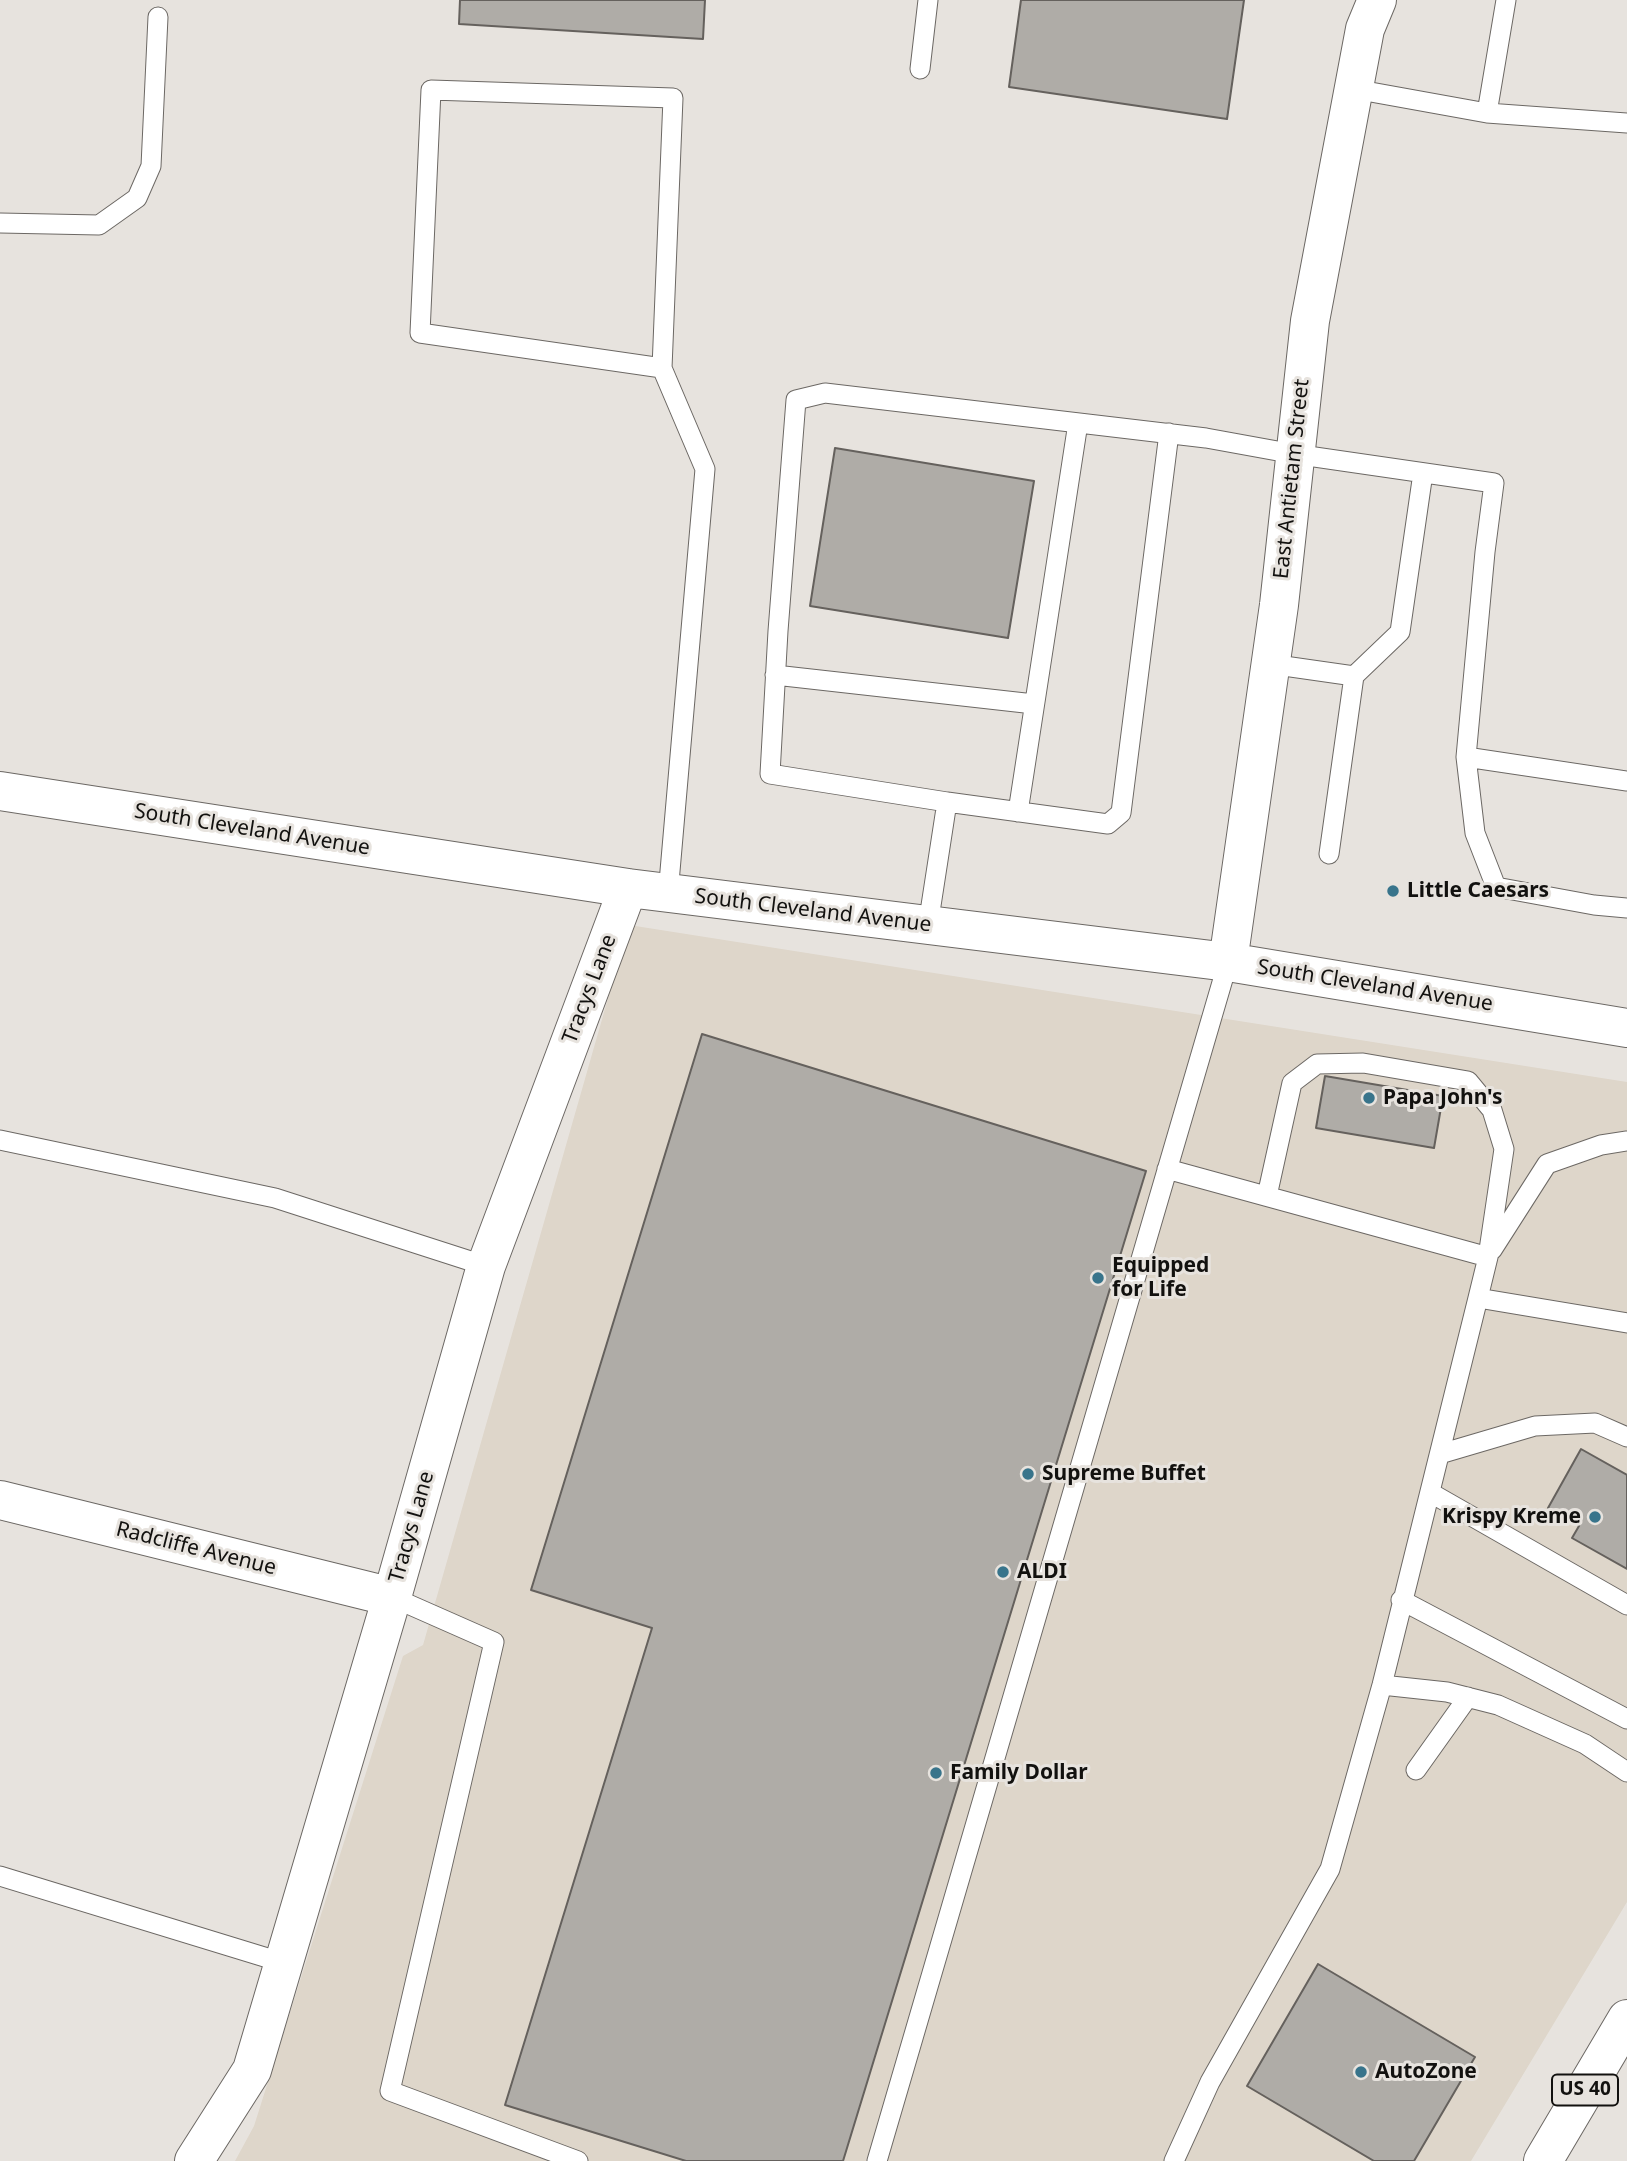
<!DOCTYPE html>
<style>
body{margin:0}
canvas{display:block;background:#e7e3de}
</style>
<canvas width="1627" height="2161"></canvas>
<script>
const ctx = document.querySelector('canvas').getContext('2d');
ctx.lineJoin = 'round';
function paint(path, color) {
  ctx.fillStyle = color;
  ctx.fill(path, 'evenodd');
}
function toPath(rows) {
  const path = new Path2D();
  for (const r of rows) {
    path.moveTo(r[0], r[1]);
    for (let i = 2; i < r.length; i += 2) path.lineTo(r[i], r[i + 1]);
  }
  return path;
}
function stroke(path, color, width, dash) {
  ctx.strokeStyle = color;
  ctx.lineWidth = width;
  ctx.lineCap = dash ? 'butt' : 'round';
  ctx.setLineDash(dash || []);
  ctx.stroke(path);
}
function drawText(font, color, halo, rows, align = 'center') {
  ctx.font = font + ' "Noto Sans",sans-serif';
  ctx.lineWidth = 6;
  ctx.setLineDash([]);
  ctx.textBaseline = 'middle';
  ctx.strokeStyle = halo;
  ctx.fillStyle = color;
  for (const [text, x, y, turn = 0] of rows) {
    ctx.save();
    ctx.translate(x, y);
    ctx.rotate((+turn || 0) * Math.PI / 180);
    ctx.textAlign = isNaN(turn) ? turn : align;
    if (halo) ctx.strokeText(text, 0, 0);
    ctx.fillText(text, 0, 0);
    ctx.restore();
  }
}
paint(toPath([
 [629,925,1627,1082,1627,1902,1471,2161,235,2161,254,2126,403,1656,423,1645]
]), '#ded6ca');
const building = toPath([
 [460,0,705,0,703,39,459,24,460,0],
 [1021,0,1244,0,1227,119,1009,87,1021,0],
 [835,448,1034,481,1008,638,810,606,835,448],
 [702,1034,1146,1171,843,2161,686,2161,505,2105,652,1628,531,1590,702,1034],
 [1325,1076,1443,1096,1434,1148,1316,1128,1325,1076],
 [1581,1449,1627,1475,1627,1569,1572,1538,1579,1526,1548,1508,1581,1449],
 [1318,1964,1475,2057,1414,2161,1374,2161,1247,2086,1318,1964]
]);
paint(building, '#afaca7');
stroke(building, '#65615d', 2);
const service = toPath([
 [920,69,928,0],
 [1354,89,1487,113,1627,123],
 [1487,113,1506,0],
 [0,223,99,225,137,198,151,166,158,17],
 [662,368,420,333,431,90,673,98,662,368,705,469,668,894],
 [1270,664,1354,676],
 [775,675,1034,704],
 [1466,757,1475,833,1496,887,1594,905,1627,908],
 [947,802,1108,824,1121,813,1169,433],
 [1018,812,1078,423],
 [1329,854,1354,676,1400,632,1423,473],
 [928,925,947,802,770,774,778,631,796,400,825,393,1206,438,1294,454,1494,483,1485,552,1466,757,1627,781],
 [0,1140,275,1198,486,1266],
 [1167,1169,1488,1257],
 [1492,1250,1547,1164,1601,1145,1627,1141],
 [1478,1298,1627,1323],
 [1440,1454,1535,1426,1595,1423,1627,1437],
 [1431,1493,1627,1605],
 [392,1597,494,1642,390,2091,578,2161],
 [1401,1600,1627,1719],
 [1382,1685,1447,1692,1498,1705,1585,1744,1627,1772],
 [1416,1770,1468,1697],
 [0,1876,284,1963],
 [877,2161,1228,962],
 [1174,2161,1210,2082,1330,1869,1382,1685,1478,1298,1488,1257,1504,1149,1492,1110,1468,1081,1363,1063,1317,1064,1292,1083,1267,1196]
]);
const minor = toPath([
 [0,791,628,888,1228,962,1627,1028],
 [1228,962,1279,605,1310,321,1365,29,1377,0],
 [0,1500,392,1597],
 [194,2161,252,2070,392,1597,486,1266,628,888]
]);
const primary = toPath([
 [1543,2161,1627,2019]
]);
stroke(service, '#6c6864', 21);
stroke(minor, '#6c6864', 40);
stroke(primary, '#6c6864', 40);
stroke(service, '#fff', 19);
stroke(minor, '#fff', 38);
stroke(primary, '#fff', 38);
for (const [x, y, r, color] of [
 [1393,891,7,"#38748b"],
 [1369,1098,7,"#38748b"],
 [1098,1278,7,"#38748b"],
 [1028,1474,7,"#38748b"],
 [1595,1517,7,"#38748b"],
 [1003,1572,7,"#38748b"],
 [936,1773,7,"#38748b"],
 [1361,2072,7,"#38748b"]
]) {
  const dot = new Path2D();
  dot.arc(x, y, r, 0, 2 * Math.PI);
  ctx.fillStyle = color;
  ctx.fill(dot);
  stroke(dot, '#e7e3de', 2.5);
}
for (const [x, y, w] of [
 [1585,2090,66]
]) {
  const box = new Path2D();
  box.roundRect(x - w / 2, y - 15.5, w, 31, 5);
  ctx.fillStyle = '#e7e3de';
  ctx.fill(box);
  stroke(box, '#12110f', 2);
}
drawText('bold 19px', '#12110f', null, [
 ["US 40",1585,2090]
]);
drawText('21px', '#12110f', '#e7e3de', [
 ["East Antietam Street",1292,479,-84],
 ["South Cleveland Avenue",252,830,9],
 ["South Cleveland Avenue",813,911,7],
 ["South Cleveland Avenue",1375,986,9],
 ["Tracys Lane",590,989,-69],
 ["Tracys Lane",412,1527,-74],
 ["Radcliffe Avenue",196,1549,14]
]);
drawText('bold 21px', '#12110f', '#e7e3de', [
 ["Little Caesars",1407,891],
 ["Papa John's",1383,1098],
 ["Equipped",1112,1266],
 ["for Life",1112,1290],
 ["Supreme Buffet",1042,1474],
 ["Krispy Kreme",1581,1517,"right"],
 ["ALDI",1017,1572],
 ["Family Dollar",950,1773],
 ["AutoZone",1375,2072]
], 'left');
</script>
